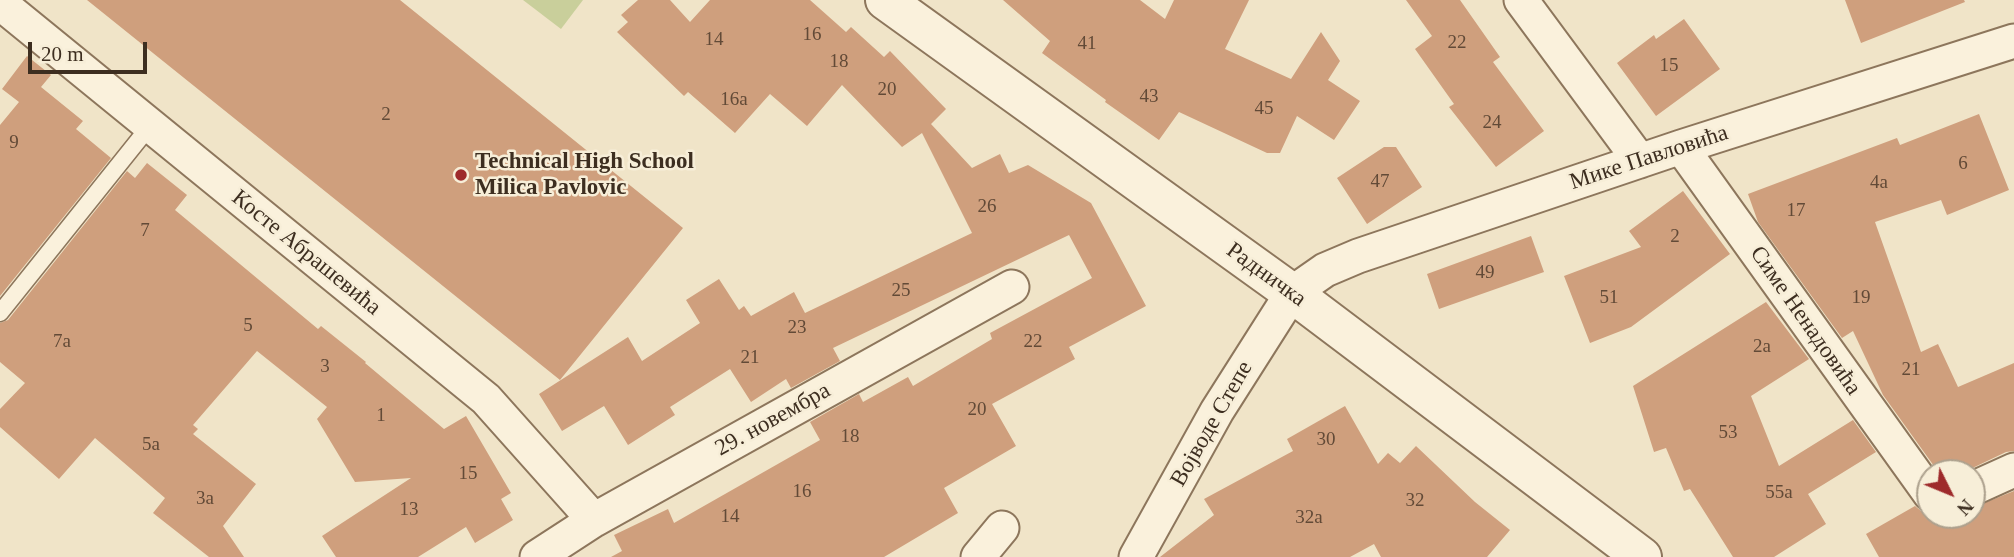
<!DOCTYPE html>
<meta charset="utf-8">
<style>
body{margin:0}
#map{position:relative;width:2014px;height:557px;overflow:hidden;background:#f0e4c8;font-family:Georgia,serif}
canvas{display:block}
.north{position:absolute;left:1916px;top:459px;width:70px;height:70px;box-sizing:border-box;background:#f7eed8;border:2px solid #ada18e;border-radius:50%;rotate:133deg;font-size:19px;font-weight:700;line-height:28px;text-align:center;color:#3d2e20}
.north::after{content:'';display:block;margin:auto;width:24px;height:32px;background:#9e2a2b;clip-path:polygon(50% 0,100% 100%,50% 72%,0 100%)}
.scale{position:absolute;left:28px;top:42px;width:119px;height:32px;box-sizing:border-box;border:4px solid #3d2e20;border-top:0;padding-left:9px;font-size:21px;line-height:24px;white-space:nowrap;color:#3d2e20;-webkit-text-stroke:5px #f7eed8;paint-order:stroke}
</style>
<div id="map">
<canvas width="2014" height="557"></canvas>
<div class="north">N</div>
<div class="scale">20 m</div>
</div>
<script>
const ctx = document.querySelector('canvas').getContext('2d');
ctx.lineJoin = 'round';
function paint(path, color) {
  ctx.fillStyle = color;
  ctx.fill(path, 'evenodd');
}
function toPath(rows) {
  const path = new Path2D();
  for (const r of rows) {
    path.moveTo(r[0], r[1]);
    for (let i = 2; i < r.length; i += 2) path.lineTo(r[i], r[i + 1]);
  }
  return path;
}
function stroke(path, color, width, dash) {
  ctx.strokeStyle = color;
  ctx.lineWidth = width;
  ctx.lineCap = dash ? 'butt' : 'round';
  ctx.setLineDash(dash || []);
  ctx.stroke(path);
}
function drawText(font, color, halo, rows, align = 'center') {
  ctx.font = font + ' Georgia,serif';
  ctx.lineWidth = 5;
  ctx.setLineDash([]);
  ctx.textBaseline = 'middle';
  ctx.strokeStyle = halo;
  ctx.fillStyle = color;
  for (const [text, x, y, turn = 0] of rows) {
    ctx.save();
    ctx.translate(x, y);
    ctx.rotate((+turn || 0) * Math.PI / 180);
    ctx.textAlign = isNaN(turn) ? turn : align;
    if (halo) ctx.strokeText(text, 0, 0);
    ctx.fillText(text, 0, 0);
    ctx.restore();
  }
}
paint(toPath([
 [523,0,583,0,561,29]
]), '#c9cf9b');
paint(toPath([
 [87,0,400,0,683,228,560,380],
 [638,0,670,0,690,22,710,0,810,0,846,32,851,27,884,57,890,51,946,109,931,124,972,168,1000,154,1009,173,1028,165,1091,203,1146,306,1069,347,1075,359,992,404,1016,446,944,488,958,513,884,557,611,557,622,551,614,535,668,509,674,523,820,440,810,422,859,394,863,402,908,377,913,386,992,339,990,333,1092,278,1069,235,833,348,840,361,791,388,786,379,751,402,730,369,670,407,675,415,628,445,604,406,562,431,539,394,628,337,642,361,700,323,686,300,719,279,739,310,744,306,751,316,794,292,805,313,972,233,922,133,902,147,842,85,807,126,770,94,735,133,688,92,684,96,617,32,628,22,621,15],
 [1003,0,1140,0,1165,19,1174,0,1249,0,1225,49,1291,79,1321,32,1340,61,1328,80,1360,101,1334,140,1297,116,1280,153,1267,153,1179,112,1159,140,1105,102,1106,100,1042,53,1050,41],
 [1406,0,1460,0,1500,57,1493,62,1544,131,1496,167,1449,107,1454,104,1415,49,1432,36],
 [1845,0,1964,0,1965,2,1861,43],
 [1684,19,1720,69,1656,116,1617,63,1654,35,1656,39],
 [27,56,51,75,41,87,83,121,76,129,111,158,0,296,0,125,19,102,2,89],
 [1979,114,2009,190,1947,215,1941,200,1875,222,1921,352,1938,344,1958,387,2014,363,2014,451,2006,452,1962,473,1939,473,1883,395,1853,331,1842,338,1758,222,1748,194,1897,138,1900,145],
 [1384,147,1396,147,1422,187,1367,224,1337,178],
 [147,163,187,195,175,210,318,329,321,326,366,362,365,363,444,429,466,416,511,493,501,499,513,520,475,543,466,527,418,557,336,557,322,536,411,478,355,482,317,419,327,407,257,351,193,425,198,429,193,434,256,484,223,526,244,557,209,557,153,513,165,498,95,438,59,479,0,427,0,409,25,383,0,362,0,323,8,320,127,171,135,178],
 [1683,191,1730,254,1631,327,1590,343,1564,276,1641,247,1629,231],
 [1531,236,1544,272,1439,309,1427,274],
 [1766,302,1809,359,1751,396,1779,466,1853,420,1876,452,1808,494,1826,524,1774,557,1733,557,1690,489,1684,491,1666,448,1654,452,1633,386],
 [1345,406,1378,464,1388,453,1400,463,1416,446,1475,502,1510,530,1487,557,1381,557,1374,544,1350,557,1160,557,1214,515,1204,499,1293,451,1287,439],
 [2014,491,2014,557,1879,557,1866,534,1915,506,1921,511,1930,513,1930,515,1972,515,1972,508]
]), '#cf9f7d');
const service = toPath([
 [0,313,149,127]
]);
const minor = toPath([
 [1521,0,1640,161],
 [0,3,486,399,594,520],
 [1681,147,1930,494],
 [1972,489,2014,470],
 [537,557,594,520,1012,287],
 [978,557,1002,528],
 [1136,557,1217,411,1292,293,1325,270,1358,256,1681,147,2014,41]
]);
const tertiary = toPath([
 [885,0,1292,293,1642,557]
]);
stroke(service, '#8d765c', 19);
stroke(minor, '#8d765c', 37);
stroke(tertiary, '#8d765c', 42);
stroke(service, '#faf1dc', 16);
stroke(minor, '#faf1dc', 33);
stroke(tertiary, '#faf1dc', 38);
for (const [x, y, r, color] of [
 [461,175,7,"#9e2a2b"]
]) {
  const dot = new Path2D();
  dot.arc(x, y, r, 0, 2 * Math.PI);
  ctx.fillStyle = color;
  ctx.fill(dot);
  stroke(dot, '#f7eed8', 2.5);
}
drawText('19px', '#624a37', null, [
 ["16",812,35],
 ["14",714,40],
 ["22",1457,43],
 ["41",1087,44],
 ["18",839,62],
 ["15",1669,66],
 ["20",887,90],
 ["43",1149,97],
 ["16a",734,100],
 ["45",1264,109],
 ["2",386,115],
 ["24",1492,123],
 ["9",14,143],
 ["6",1963,164],
 ["47",1380,182],
 ["4a",1879,183],
 ["26",987,207],
 ["17",1796,211],
 ["7",145,231],
 ["2",1675,237],
 ["49",1485,273],
 ["25",901,291],
 ["51",1609,298],
 ["19",1861,298],
 ["5",248,326],
 ["23",797,328],
 ["7a",62,342],
 ["22",1033,342],
 ["2a",1762,347],
 ["21",750,358],
 ["3",325,367],
 ["21",1911,370],
 ["20",977,410],
 ["1",381,416],
 ["53",1728,433],
 ["18",850,437],
 ["30",1326,440],
 ["5a",151,445],
 ["15",468,474],
 ["16",802,492],
 ["55a",1779,493],
 ["3a",205,499],
 ["32",1415,501],
 ["13",409,510],
 ["14",730,517],
 ["32a",1309,518]
]);
drawText('23px', '#3d2e20', '#f7eed8', [
 ["Мике Павловића",1649,158,-18],
 ["Косте Абрашевића",306,253,39],
 ["Радничка",1266,275,36],
 ["Симе Ненадовића",1805,321,55],
 ["29. новембра",773,420,-29],
 ["Војводе Степе",1212,424,-60]
]);
drawText('bold 23px', '#3d2e20', '#f7eed8', [
 ["Technical High School",475,162],
 ["Milica Pavlovic",475,188]
], 'left');
</script>
